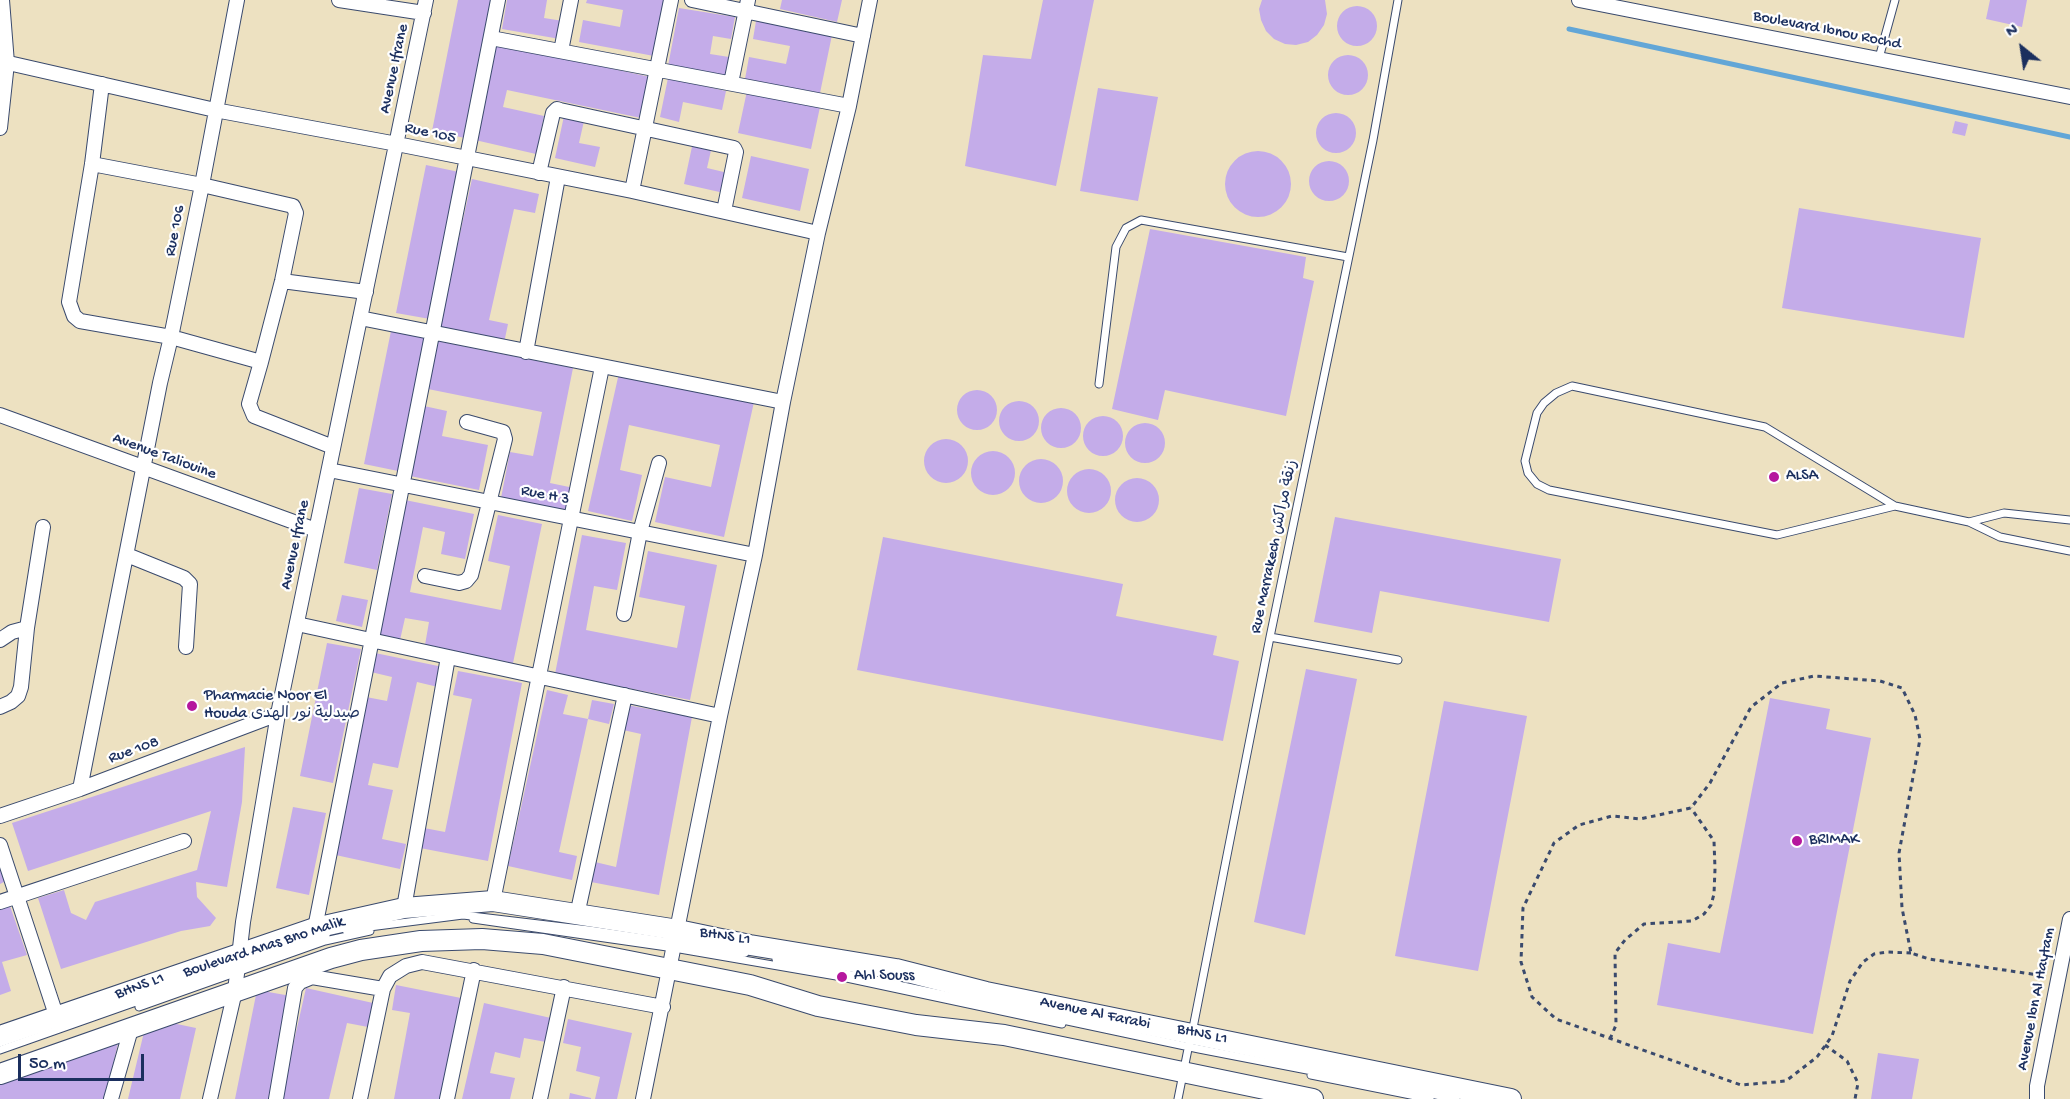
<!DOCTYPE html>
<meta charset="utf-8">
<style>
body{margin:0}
#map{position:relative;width:2070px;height:1099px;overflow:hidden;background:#ede1c1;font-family:"Gochi Hand",sans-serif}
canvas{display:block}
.north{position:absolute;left:1992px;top:18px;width:60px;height:60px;-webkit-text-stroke:4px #fff;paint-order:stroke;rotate:330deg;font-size:16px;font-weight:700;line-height:24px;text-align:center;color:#1b2f5e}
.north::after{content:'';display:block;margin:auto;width:21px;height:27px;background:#1b2f5e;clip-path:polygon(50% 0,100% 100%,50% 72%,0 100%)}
.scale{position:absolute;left:18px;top:1054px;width:126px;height:27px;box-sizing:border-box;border:3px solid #1b2f5e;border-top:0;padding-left:8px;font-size:18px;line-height:21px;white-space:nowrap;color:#1b2f5e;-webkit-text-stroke:4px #fff;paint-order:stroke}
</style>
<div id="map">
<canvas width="2070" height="1099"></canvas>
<div class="north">N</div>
<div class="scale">50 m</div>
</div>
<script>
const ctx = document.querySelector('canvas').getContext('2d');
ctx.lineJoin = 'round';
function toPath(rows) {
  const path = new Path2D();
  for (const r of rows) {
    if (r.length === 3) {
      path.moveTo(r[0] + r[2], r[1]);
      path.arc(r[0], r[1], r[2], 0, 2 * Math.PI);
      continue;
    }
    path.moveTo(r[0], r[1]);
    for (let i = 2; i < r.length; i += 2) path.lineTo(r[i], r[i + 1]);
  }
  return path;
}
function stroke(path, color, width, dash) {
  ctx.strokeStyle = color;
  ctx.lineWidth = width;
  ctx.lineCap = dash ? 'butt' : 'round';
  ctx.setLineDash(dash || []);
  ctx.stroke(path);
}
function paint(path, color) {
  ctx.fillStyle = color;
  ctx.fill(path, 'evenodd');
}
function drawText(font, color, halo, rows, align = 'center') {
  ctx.font = font + ' "Gochi Hand","Playpen Sans Arabic",sans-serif';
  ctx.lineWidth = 4.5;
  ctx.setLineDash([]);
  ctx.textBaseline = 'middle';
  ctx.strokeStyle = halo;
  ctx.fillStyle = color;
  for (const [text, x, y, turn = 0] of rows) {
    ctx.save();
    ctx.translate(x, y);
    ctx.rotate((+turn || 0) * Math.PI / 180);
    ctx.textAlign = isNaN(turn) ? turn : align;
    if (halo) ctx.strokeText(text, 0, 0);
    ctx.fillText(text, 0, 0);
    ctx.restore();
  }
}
stroke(toPath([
 [1569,29,2070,137]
]), '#62a6d7', 5);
paint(toPath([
 [458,0,493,0,465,138,432,131],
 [507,0,547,0,544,18,563,21,560,39,502,29],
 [587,0,665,0,654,56,579,42,583,20,620,27,623,10,586,3],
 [782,0,842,0,837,22,780,9],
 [1043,0,1094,0,1056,186,965,166,983,55,1031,59],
 [1262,0,1325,0,1327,14,1324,25,1317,35,1308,42,1296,45,1285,44,1274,39,1266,31,1261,20,1259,9],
 [1990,0,2027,0,2022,27,1986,19],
 [1357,26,20],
 [679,8,735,17,731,39,713,36,710,54,729,57,726,76,668,66],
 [756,21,832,35,820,93,745,79,749,57,786,64,790,46,753,39],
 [496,43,650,77,641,118,507,90,503,107,544,116,536,154,475,140],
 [1348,75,20],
 [668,78,726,91,722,110,683,102,679,122,660,117],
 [1098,88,1158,97,1138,201,1080,191],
 [747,91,820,107,811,149,738,133],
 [1336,133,20],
 [564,116,584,121,579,143,600,147,595,167,555,158],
 [1955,121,1968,124,1965,136,1952,133],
 [693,142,712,146,707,168,728,173,724,193,684,184],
 [1258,184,33],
 [751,156,809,169,800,211,742,198],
 [1329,181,20],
 [426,165,459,172,430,319,396,313],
 [472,179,539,194,535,213,514,209,489,320,508,324,504,343,439,329],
 [1799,208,1981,238,1964,338,1782,308],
 [1150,229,1306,257,1303,278,1314,281,1286,416,1165,390,1158,420,1112,409],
 [391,331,425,338,398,471,364,464],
 [437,341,573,368,550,483,574,488,569,512,501,498,510,452,533,456,542,412,428,389],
 [619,373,754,402,724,537,655,522,665,477,711,487,720,445,629,425,620,470,642,475,632,521,588,511],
 [977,410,20],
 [1019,421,20],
 [424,406,447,411,442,436,488,445,479,490,410,476],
 [1061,428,20],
 [1103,436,20],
 [1145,443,20],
 [946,461,22],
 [993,473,22],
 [1041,481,22],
 [1089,491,22],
 [1137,500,22],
 [359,488,392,494,377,570,344,563],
 [405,500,474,514,465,559,441,554,445,532,423,527,410,592,501,610,510,566,488,561,498,515,542,524,513,663,425,645,429,622,405,618,400,640,378,635],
 [1335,517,1561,559,1549,622,1380,591,1372,633,1314,622],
 [582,535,626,543,617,590,594,586,586,630,677,648,685,606,639,597,648,551,717,565,690,700,555,674],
 [883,537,1123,584,1116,616,1217,636,1213,655,1239,661,1223,741,857,670],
 [342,595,368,600,362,627,336,621],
 [327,643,361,649,333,783,300,776],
 [375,653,443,667,438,687,417,682,398,768,373,763,368,785,393,790,382,839,406,844,400,869,331,854,366,697,387,701,392,677,371,672],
 [1306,669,1357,679,1305,935,1254,922],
 [458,671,522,683,488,861,420,848,424,828,445,832,472,699,453,695],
 [547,690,568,695,563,714,588,719,559,852,577,856,572,880,508,866],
 [1770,698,1830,709,1826,729,1871,738,1813,1034,1657,1005,1668,943,1720,953],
 [592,700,614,704,609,724,588,719],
 [1444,701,1527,716,1478,971,1395,956],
 [627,705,692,717,659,895,591,882,595,862,616,867,641,734,623,730],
 [245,747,242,802,227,887,196,882,197,897,216,918,210,926,181,931,61,969,38,898,64,890,71,913,86,920,95,902,197,870,211,811,28,871,12,823],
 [293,807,326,813,309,895,276,888],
 [0,863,6,881,0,884],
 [10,906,27,955,2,962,11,991,0,995,0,909],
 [396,985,461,998,441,1099,394,1099,410,1013,392,1010],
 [306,988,373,1003,368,1027,347,1023,329,1099,281,1099],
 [257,990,291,996,274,1080,269,1099,235,1099],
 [484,1003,551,1018,546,1042,524,1038,520,1058,495,1052,490,1073,515,1078,510,1099,462,1099],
 [568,1019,632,1033,617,1099,595,1099,600,1077,576,1071,581,1047,563,1043],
 [172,1023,196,1028,180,1099,128,1099,144,1032],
 [118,1043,105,1099,0,1099,0,1083],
 [1878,1053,1919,1059,1912,1099,1871,1099],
 [570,1093,591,1098,591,1099,569,1099]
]), '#c4ace9');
const lane = toPath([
 [1879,58,1895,0],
 [1099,384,1116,247,1126,228,1141,220,1348,257],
 [1895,506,1765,427,1572,386,1556,393,1544,403,1537,413,1525,461,1528,473,1537,484,1549,490,1777,535,1895,506,1969,522,2000,537,2070,551],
 [1969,522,2004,513,2070,520],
 [1270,637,1398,660],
 [473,919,674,948,842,977,1062,1024],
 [346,930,463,915,589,930,745,953],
 [776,959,1199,1049,1456,1099],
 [139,1007,325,941,370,931],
 [1192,1033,1270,637,1373,140,1398,0],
 [0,1050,326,935],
 [1311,1075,1430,1099],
 [1178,1099,1189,1044]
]);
const street = toPath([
 [339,0,424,13],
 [692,0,863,36],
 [1579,0,2070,97],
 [491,38,849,106],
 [561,51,571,0],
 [0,61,215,110,397,144,632,191,818,233],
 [731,83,748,0],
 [0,128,7,63,2,0],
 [92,164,202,185,293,206,296,213,282,281,261,362,171,337,80,321,74,316,69,302,92,164,102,84],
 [539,173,553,113,557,109,560,110,734,148,736,152,724,211],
 [632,191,671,0],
 [282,281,366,292],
 [360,318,783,402],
 [526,352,558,177],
 [261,362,249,404,254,416,333,447],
 [0,415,316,530],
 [329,470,755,555],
 [127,555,184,578,190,584,186,647],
 [425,576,459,583,466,581,471,575,505,439,503,432,467,422],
 [624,614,640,532,659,463],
 [297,624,720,716],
 [0,640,12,632,27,628],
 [0,707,11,702,18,696,21,687,27,628,43,527],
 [80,789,160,383,171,337,202,185,237,0],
 [0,816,80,789,278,714],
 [0,845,57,1018],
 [493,901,602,367],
 [0,902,184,841],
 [404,908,448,657],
 [577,915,625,695],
 [315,928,498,0],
 [383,989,390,976,406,966,422,962,663,1007],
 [111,1099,131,1029],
 [210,1099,235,991,243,922,278,714,426,0],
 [276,1099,295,988,300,982,312,977,383,989,360,1099],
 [447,1099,474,970],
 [540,1099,564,987],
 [643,1099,720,716,755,555,783,402,818,233,849,106,870,0],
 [2037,1099,2037,1086,2070,919]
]);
const secondary = toPath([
 [0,1036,315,928,404,908,493,901,678,930,750,945,896,969,986,992,1511,1099],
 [0,1074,331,958,361,950,421,941,482,939,543,944,750,985,818,1006,916,1025,1004,1035,1313,1099]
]);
stroke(lane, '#3a4a6d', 9);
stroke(street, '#3a4a6d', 16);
stroke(secondary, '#3a4a6d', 22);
stroke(toPath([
 [1911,953,1887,952,1874,954,1863,962,1850,981,1832,1036,1817,1057,1786,1081,1741,1085,1556,1019,1532,997,1521,962,1523,908,1554,843,1579,825,1612,816,1640,819,1691,808,1710,783,1751,707,1782,683,1814,676,1880,681,1902,688,1915,715,1920,739,1899,853,1902,908,1911,953,1929,959,2045,976],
 [1610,1039,1616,1025,1615,953,1625,940,1644,924,1692,921,1704,914,1711,905,1714,894,1715,869,1714,841,1691,808],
 [1825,1045,1847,1061,1858,1083,1855,1099]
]), '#3a4a6d', 3, [4.5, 4.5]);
stroke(lane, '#fff', 7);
stroke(street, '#fff', 14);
stroke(secondary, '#fff', 20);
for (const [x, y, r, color] of [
 [1774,477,6,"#b5179e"],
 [192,706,6,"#b5179e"],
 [1797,841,6,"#b5179e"],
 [842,977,6,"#b5179e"]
]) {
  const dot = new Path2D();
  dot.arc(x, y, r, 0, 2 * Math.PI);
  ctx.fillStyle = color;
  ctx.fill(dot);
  stroke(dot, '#fff', 2);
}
drawText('16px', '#1b2f5e', '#fff', [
 ["Boulevard Ibnou Rochd",1827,31,11],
 ["Avenue Ifrane",395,69,-78],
 ["Rue 105",430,134,12],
 ["Rue 106",176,231,-79],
 ["Avenue Taliouine",164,457,20],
 ["Rue H 3",545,496,11],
 ["Avenue Ifrane",296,545,-78],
 ["Rue Marrakech زنقة مراكش",1275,547,-78],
 ["Rue 108",134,751,-20],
 ["BHNS L1",725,937,9],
 ["Boulevard Anas Bno Malik",264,948,-18],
 ["BHNS L1",140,987,-20],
 ["Avenue Ibn Al Haytam",2037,999,-79],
 ["Avenue Al Farabi",1095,1014,12],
 ["BHNS L1",1202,1035,12]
]);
drawText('16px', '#1b2f5e', '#fff', [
 ["ALSA",1786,477],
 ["Pharmacie Noor El",204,697],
 ["Houda صيدلية نور الهدى",204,715],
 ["BRIMAK",1809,841],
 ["Ahl Souss",854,977]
], 'left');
</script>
